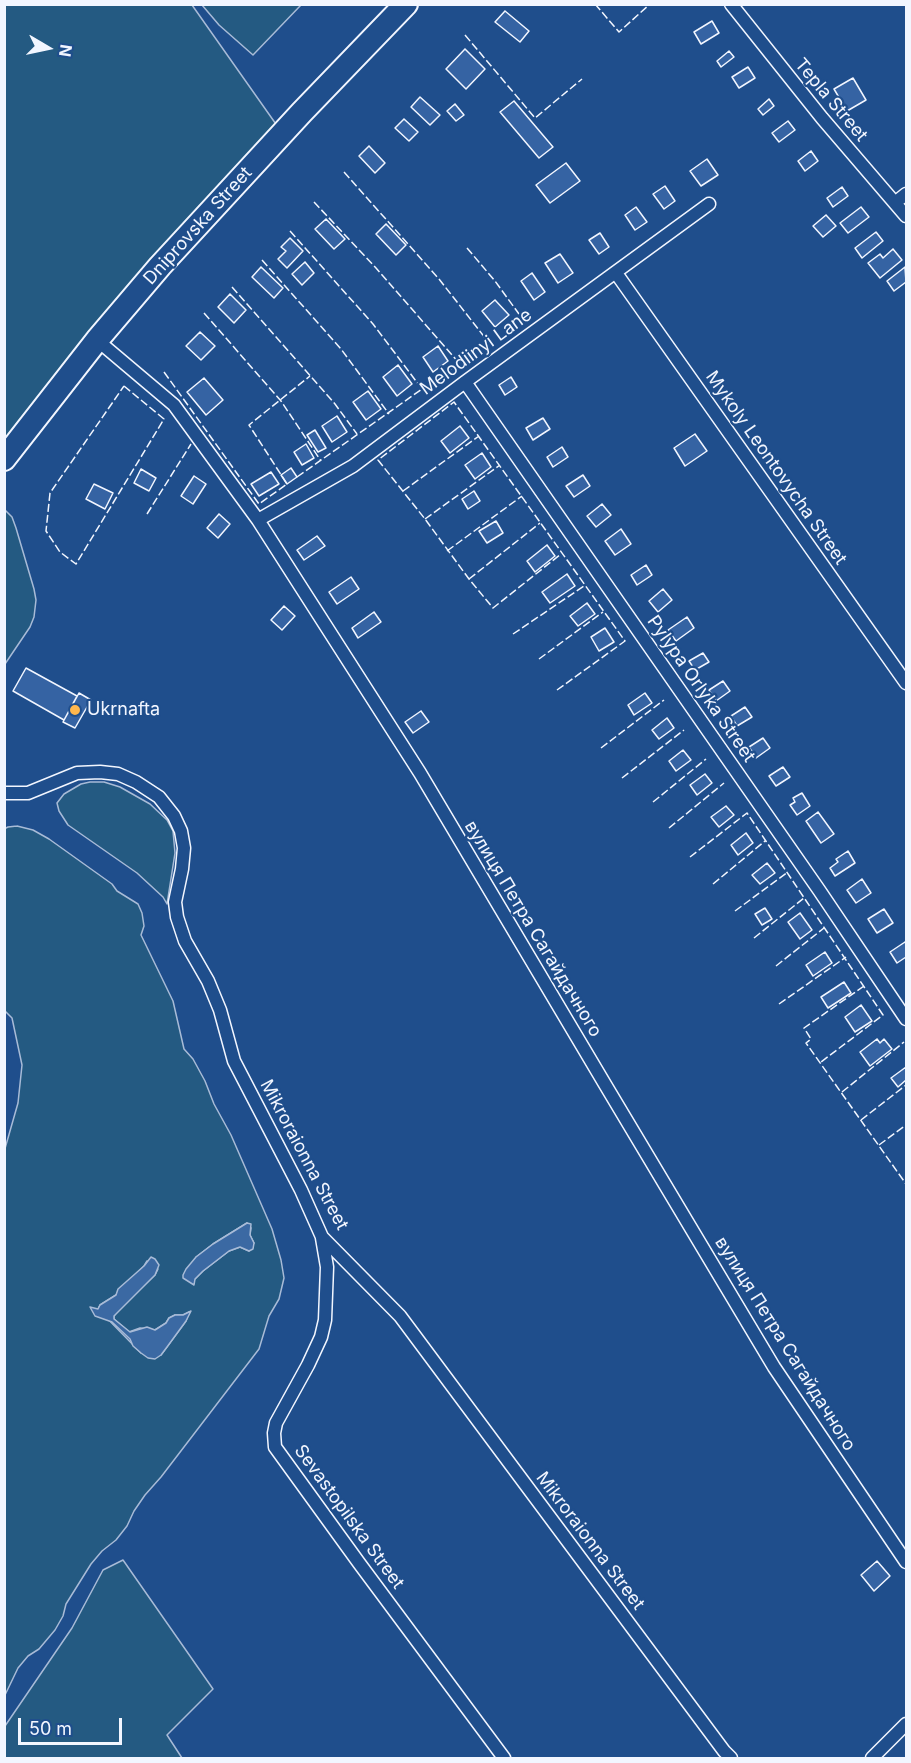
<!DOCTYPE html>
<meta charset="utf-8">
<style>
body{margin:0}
#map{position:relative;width:911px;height:1763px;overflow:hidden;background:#1f4e8c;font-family:Inter,sans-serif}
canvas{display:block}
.frame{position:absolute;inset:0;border:6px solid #f2f6ff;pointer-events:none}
.north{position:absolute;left:18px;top:18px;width:60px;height:60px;-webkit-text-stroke:4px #1f4e8c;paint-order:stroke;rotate:99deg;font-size:16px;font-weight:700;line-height:24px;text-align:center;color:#f2f6ff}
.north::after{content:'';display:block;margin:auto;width:21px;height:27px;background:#f2f6ff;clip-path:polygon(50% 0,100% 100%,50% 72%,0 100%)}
.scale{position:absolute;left:18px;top:1718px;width:104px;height:27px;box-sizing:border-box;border:3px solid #f2f6ff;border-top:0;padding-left:8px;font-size:18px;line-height:21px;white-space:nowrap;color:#f2f6ff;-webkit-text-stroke:4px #1f4e8c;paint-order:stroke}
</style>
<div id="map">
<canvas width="911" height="1763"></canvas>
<div class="frame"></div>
<div class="north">N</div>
<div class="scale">50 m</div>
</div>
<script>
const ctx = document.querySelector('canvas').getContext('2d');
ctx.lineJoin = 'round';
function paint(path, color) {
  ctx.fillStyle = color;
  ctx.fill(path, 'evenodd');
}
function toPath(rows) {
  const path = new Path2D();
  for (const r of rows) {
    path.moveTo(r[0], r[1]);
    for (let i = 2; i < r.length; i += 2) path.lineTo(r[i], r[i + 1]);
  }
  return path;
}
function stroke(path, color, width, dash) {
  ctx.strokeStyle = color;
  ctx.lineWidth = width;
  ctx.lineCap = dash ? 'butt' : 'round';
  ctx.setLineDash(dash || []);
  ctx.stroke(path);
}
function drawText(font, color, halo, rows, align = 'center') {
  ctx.font = font + ' Inter,sans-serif';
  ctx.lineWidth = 4.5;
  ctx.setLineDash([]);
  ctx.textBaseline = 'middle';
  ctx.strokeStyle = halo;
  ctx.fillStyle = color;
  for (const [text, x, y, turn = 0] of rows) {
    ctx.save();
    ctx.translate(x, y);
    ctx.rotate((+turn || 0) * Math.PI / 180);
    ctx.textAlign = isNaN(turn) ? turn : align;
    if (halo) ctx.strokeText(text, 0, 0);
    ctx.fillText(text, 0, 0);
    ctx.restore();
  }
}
const green = toPath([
 [5,5,192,5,278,127,5,467,5,5],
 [202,5,301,5,253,55,219,25,202,5],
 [5,510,12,517,16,528,34,589,36,600,34,617,30,627,5,664,5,510],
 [90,782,104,782,120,787,150,804,167,820,173,831,175,853,167,904,163,897,137,873,68,825,59,811,57,803,64,794,81,784,90,782],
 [17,826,33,830,49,839,112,884,117,891,138,904,142,913,144,926,141,935,173,1001,184,1049,193,1059,205,1081,214,1104,231,1135,272,1229,281,1260,284,1278,279,1299,269,1316,259,1349,161,1477,145,1495,134,1511,127,1526,116,1540,102,1551,91,1564,66,1604,63,1616,55,1630,39,1649,28,1656,18,1668,5,1695,4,1152,18,1103,22,1065,12,1018,5,1011,4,829,8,827,17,826],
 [247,1223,251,1228,250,1235,254,1243,249,1251,240,1247,229,1251,203,1271,195,1279,196,1257,213,1244,247,1223],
 [147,1261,158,1269,155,1275,118,1310,114,1316,114,1319,129,1332,140,1328,155,1330,166,1323,169,1318,175,1315,183,1315,189,1312,186,1321,161,1355,141,1353,98,1309,100,1305,116,1295,144,1266,147,1261],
 [123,1560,213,1689,167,1735,182,1758,5,1758,5,1726,72,1628,103,1570,123,1560]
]);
paint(green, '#245a82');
stroke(green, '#a8bbd7', 1.5);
const water = toPath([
 [247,1223,251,1224,250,1235,254,1243,253,1249,249,1251,240,1247,229,1251,203,1271,195,1279,194,1285,183,1278,183,1275,186,1269,196,1257,213,1244,247,1223],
 [151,1257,155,1259,159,1265,155,1275,114,1316,114,1319,130,1332,147,1327,155,1330,166,1323,169,1318,175,1315,183,1315,191,1311,186,1321,167,1347,161,1355,155,1359,148,1358,141,1353,133,1346,130,1339,112,1322,95,1316,90,1307,98,1309,100,1305,116,1295,118,1289,144,1266,151,1257]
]);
paint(water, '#3b69a3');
stroke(water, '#a8bbd7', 1.5);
const building = toPath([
 [505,11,529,31,520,42,495,22,505,11],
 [712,21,719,33,701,44,694,32,712,21],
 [465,49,485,69,466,89,446,69,465,49],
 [729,51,734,57,721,67,717,61,729,51],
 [748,67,755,78,739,88,732,77,748,67],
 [853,78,866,100,847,111,834,89,853,78],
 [420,97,440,115,430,125,411,107,420,97],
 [769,99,774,106,763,115,758,109,769,99],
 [514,101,553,147,539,158,500,112,514,101],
 [455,104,464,115,456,121,447,111,455,104],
 [404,119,418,132,409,141,395,128,404,119],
 [788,121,795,130,779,142,772,133,788,121],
 [369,146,385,163,375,173,359,156,369,146],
 [811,151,818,161,805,171,798,161,811,151],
 [707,159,718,175,701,186,690,171,707,159],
 [566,163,580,181,550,203,536,185,566,163],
 [665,186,675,201,664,209,653,194,665,186],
 [842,187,848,196,833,207,827,198,842,187],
 [636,207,647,222,635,230,625,215,636,207],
 [861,207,869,217,848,233,840,223,861,207],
 [826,215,836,226,823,237,813,226,826,215],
 [326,219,345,239,334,249,315,229,326,219],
 [386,224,406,245,396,255,376,234,386,224],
 [876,232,883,241,862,258,855,248,876,232],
 [600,233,609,247,599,254,589,240,600,233],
 [290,238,303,251,287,268,278,259,286,251,281,247,290,238],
 [893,249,902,260,880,278,868,263,880,254,883,258,893,249],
 [560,254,573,273,558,283,545,263,560,254],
 [305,262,314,273,302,285,292,274,305,262],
 [261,267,283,288,274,298,252,277,261,267],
 [905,267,906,282,894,291,887,281,905,267],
 [532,273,545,292,534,300,521,281,532,273],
 [230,294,246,310,234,323,218,307,230,294],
 [495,300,509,315,495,327,482,311,495,300],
 [200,332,215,346,201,360,186,346,200,332],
 [438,346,448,361,433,372,423,357,438,346],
 [398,365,412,384,397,396,383,377,398,365],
 [511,377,517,387,505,395,499,385,511,377],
 [204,378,223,400,206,415,187,392,204,378],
 [368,391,381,409,366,420,353,402,368,391],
 [337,416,347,432,332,442,322,426,337,416],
 [543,418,550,429,533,440,526,428,543,418],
 [460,426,469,438,450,453,441,441,460,426],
 [315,430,326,448,318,452,307,435,315,430],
 [695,434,707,451,685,466,674,448,695,434],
 [306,444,314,458,302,465,294,452,306,444],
 [562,447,568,457,553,467,547,457,562,447],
 [482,453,491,467,475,479,465,465,482,453],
 [291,468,297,477,287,484,281,475,291,468],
 [141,469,156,478,149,491,134,483,141,469],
 [271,472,279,484,259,496,251,484,271,472],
 [583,475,590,486,574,497,566,486,583,475],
 [194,476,206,484,193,504,181,496,194,476],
 [94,484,113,493,105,509,86,499,94,484],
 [474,491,480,501,468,509,462,499,474,491],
 [602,504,611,515,596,527,587,516,602,504],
 [219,514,230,524,218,538,207,528,219,514],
 [496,521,503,533,487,543,479,531,496,521],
 [621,529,631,544,615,555,605,541,621,529],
 [317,536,325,546,304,560,297,550,317,536],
 [547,545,555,556,535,572,527,561,547,545],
 [646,565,652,575,637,585,631,575,646,565],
 [567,574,575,586,550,603,542,592,567,574],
 [351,577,359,589,337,604,329,592,351,577],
 [663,589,672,600,658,612,649,601,663,589],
 [587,603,595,614,578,626,570,616,587,603],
 [284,606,295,616,282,630,271,620,284,606],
 [374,612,381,622,358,638,352,628,374,612],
 [687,617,694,628,676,641,668,630,687,617],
 [605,628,614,642,599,651,591,637,605,628],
 [703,653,709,662,695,670,689,661,703,653],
 [26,668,77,696,64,720,13,691,26,668],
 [723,681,730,691,716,701,709,690,723,681],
 [79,693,91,700,75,728,63,722,79,693],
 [645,693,652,703,634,715,628,705,645,693],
 [745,707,752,717,737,726,731,716,745,707],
 [421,711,429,722,413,733,405,722,421,711],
 [667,718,674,728,659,739,652,730,667,718],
 [763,738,770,748,756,758,749,747,763,738],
 [683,750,691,760,676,771,669,761,683,750],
 [783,767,790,777,776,786,769,776,783,767],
 [705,774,712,783,697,795,690,785,705,774],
 [802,793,810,806,797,815,790,805,795,802,793,798,802,793],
 [726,806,734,815,719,827,711,817,726,806],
 [818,812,834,834,821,843,806,821,818,812],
 [746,833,753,843,738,855,731,845,746,833],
 [848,851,855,863,835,876,830,868,838,862,836,859,848,851],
 [767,863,775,873,760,884,752,875,767,863],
 [862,879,871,893,856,903,847,890,862,879],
 [765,908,772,919,762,925,755,914,765,908],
 [884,909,893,923,877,933,868,919,884,909],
 [800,913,812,930,800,939,788,922,800,913],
 [905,942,906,944,906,957,897,963,890,952,905,942],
 [825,952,832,963,813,976,806,965,825,952],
 [844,982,851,993,828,1008,821,997,844,982],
 [861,1005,872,1021,855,1032,845,1017,861,1005],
 [877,1039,880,1043,884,1039,892,1049,870,1066,860,1052,877,1039],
 [906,1067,906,1080,898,1087,891,1078,906,1067],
 [877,1561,890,1576,874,1591,861,1575,877,1561]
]);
paint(building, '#3563a3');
stroke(building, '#f2f6ff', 1.5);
const street = toPath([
 [731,4,822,118,906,216],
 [896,202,906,194],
 [616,273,906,683],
 [97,340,174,405,258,520,420,773,606,1086,774,1367,906,1562],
 [465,382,819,890,906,1019],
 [258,520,353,466,465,382,709,204],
 [4,793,28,793,77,773,100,772,118,774,136,782,159,797,174,816,181,831,184,848,182,869,175,902,177,917,185,941,208,981,220,1010,234,1061,301,1190,322,1237,400,1316,724,1751,731,1758],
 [322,1238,327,1267,325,1320,321,1337,308,1365,276,1423,274,1433,275,1447,359,1563,504,1758],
 [872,1758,906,1724]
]);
const highway = toPath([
 [4,459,97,340,160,266,302,112,406,4]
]);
stroke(street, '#f2f6ff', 15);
stroke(highway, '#f2f6ff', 26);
stroke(street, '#1f4e8c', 12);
stroke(highway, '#1f4e8c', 22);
stroke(toPath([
 [595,4,619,32,650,4],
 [465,35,535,118,582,79],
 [344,172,439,279,486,339],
 [290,231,373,324,422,389],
 [467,248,495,281,519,314],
 [262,260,341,349,389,414],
 [232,287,335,404,357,434],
 [204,313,281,401,321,461],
 [164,372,259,504,287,484,249,425,310,376],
 [124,386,164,419,76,564,60,552,46,531,50,493,124,386],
 [297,477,459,363,376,268,314,202],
 [403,491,479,436],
 [147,514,191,444],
 [425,519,500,465],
 [447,551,522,496],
 [469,579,540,523],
 [513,634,584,586],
 [539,659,603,612],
 [557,690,625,641,454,402,378,460,425,519,469,579,493,608,561,554],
 [601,748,664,700],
 [622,778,684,730],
 [653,802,706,759],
 [669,828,724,783],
 [690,857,747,813,883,1015,821,1062],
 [713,884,765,841],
 [735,911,788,872],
 [754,938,804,898],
 [776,966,824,928],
 [864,986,804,1028,811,1039,806,1043,906,1184],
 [779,1004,846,957],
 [842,1092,904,1042],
 [861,1120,906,1085],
 [879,1145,906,1125]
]), '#f2f6ff', 1.5, [8, 3]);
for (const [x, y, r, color] of [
 [75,710,6,"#ffb74d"]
]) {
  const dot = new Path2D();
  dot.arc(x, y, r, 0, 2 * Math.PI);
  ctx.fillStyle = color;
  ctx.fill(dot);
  stroke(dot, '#1f4e8c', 2);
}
drawText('18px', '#f2f6ff', '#1f4e8c', [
 ["Tepla Street",831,100,50],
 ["Dniprovska Street",198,226,-48],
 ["Melodiinyi Lane",476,352,-36],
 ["Mykoly Leontovycha Street",776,468,55],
 ["Pylypa Orlyka Street",701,689,55],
 ["вулиця Петра Сагайдачного",533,929,59],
 ["Mikroraionna Street",304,1155,62],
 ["вулиця Петра Сагайдачного",785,1344,58],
 ["Sevastopilska Street",349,1517,54],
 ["Mikroraionna Street",590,1541,53]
]);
drawText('18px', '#f2f6ff', '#1f4e8c', [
 ["Ukrnafta",87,710]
], 'left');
</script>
